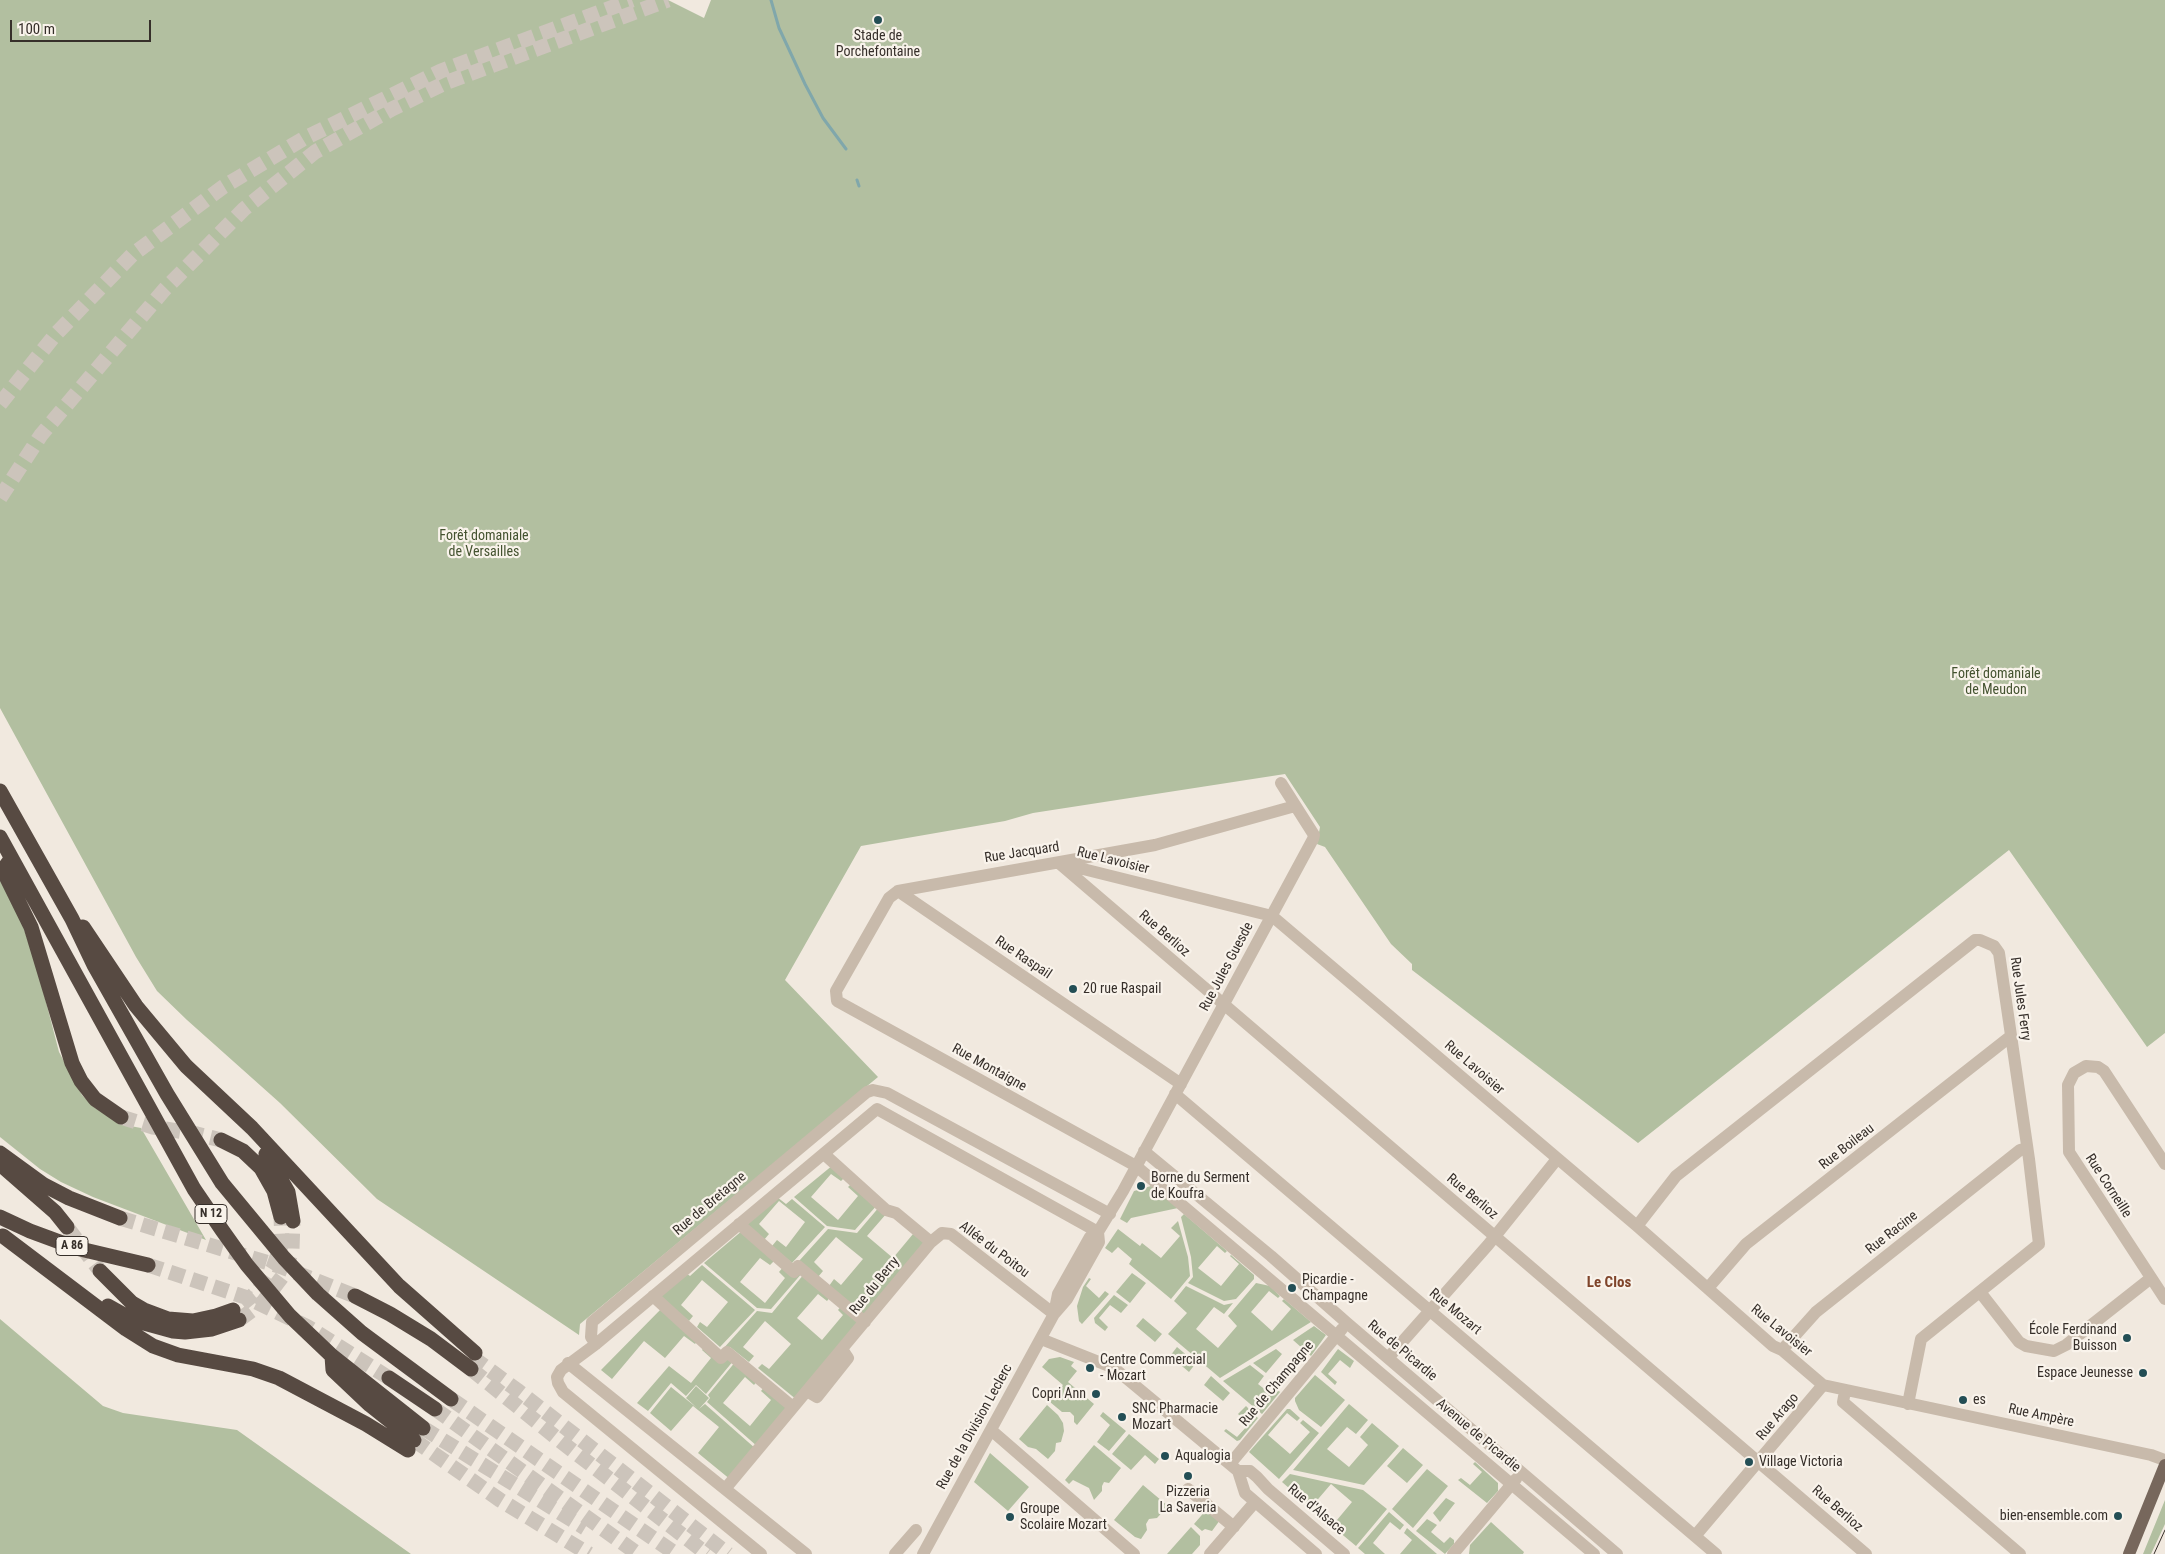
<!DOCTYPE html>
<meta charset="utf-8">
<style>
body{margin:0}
#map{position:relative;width:2165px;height:1554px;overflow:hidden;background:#f1e9df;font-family:"Roboto Condensed",sans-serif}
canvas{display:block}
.scale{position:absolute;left:10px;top:20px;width:141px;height:22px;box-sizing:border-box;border:2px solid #362f2a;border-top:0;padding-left:6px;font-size:15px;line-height:18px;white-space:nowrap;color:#362f2a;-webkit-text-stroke:4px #f9f3eb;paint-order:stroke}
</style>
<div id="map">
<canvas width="2165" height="1554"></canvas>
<div class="scale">100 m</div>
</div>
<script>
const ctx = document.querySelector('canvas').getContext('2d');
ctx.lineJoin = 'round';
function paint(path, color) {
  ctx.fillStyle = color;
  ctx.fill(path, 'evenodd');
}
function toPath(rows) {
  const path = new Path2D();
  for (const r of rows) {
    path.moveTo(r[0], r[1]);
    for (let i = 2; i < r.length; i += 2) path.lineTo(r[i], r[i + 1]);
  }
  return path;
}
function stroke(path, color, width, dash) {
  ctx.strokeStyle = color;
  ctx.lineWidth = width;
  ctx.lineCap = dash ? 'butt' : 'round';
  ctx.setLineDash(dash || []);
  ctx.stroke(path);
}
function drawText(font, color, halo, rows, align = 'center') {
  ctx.font = font + ' "Roboto Condensed",sans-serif';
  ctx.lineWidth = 4.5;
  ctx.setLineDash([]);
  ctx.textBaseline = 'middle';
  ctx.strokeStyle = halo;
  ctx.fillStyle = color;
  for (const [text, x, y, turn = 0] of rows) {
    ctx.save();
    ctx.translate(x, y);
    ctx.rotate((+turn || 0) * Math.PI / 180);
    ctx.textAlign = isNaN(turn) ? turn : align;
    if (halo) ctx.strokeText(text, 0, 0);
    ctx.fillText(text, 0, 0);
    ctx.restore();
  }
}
paint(toPath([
 [0,0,668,0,704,18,711,0,2165,0,2165,1033,2147,1047,2009,850,1638,1143,1412,970,1412,964,1391,944,1325,847,1317,844,1320,827,1285,774,1033,813,1005,821,861,846,785,980,878,1077,580,1324,579,1335,377,1199,280,1103,187,1020,157,991,136,957,0,708],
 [0,877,23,926,39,975,59,1052,82,1095,95,1108,110,1117,125,1125,141,1128,206,1240,93,1197,61,1182,40,1169,0,1137],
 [833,1165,846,1176,841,1181,831,1174,811,1197,838,1220,858,1196,848,1187,853,1182,878,1204,855,1230,827,1226,794,1197],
 [1151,1186,1178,1208,1131,1218,1127,1223,1120,1219,1134,1191],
 [777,1197,786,1204,792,1199,825,1227,792,1263,772,1246,777,1240,786,1247,805,1222,779,1201,759,1224,769,1234,764,1240,745,1224],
 [880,1206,887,1213,867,1236,893,1258,913,1234,929,1242,866,1318,829,1286,834,1279,841,1285,863,1259,836,1237,814,1262,823,1271,818,1277,799,1261,828,1229,857,1233],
 [1184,1214,1227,1251,1225,1253,1217,1246,1198,1268,1221,1286,1239,1264,1230,1256,1231,1255,1254,1275,1254,1279,1236,1299,1224,1301,1188,1283,1193,1277,1191,1257,1181,1217],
 [1178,1221,1188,1257,1190,1276,1171,1299,1129,1264,1132,1259,1118,1247,1112,1253,1105,1248,1118,1229,1140,1246,1142,1243,1161,1258,1180,1236,1171,1228],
 [743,1230,776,1259,770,1265,760,1258,740,1282,765,1303,785,1278,779,1272,784,1266,803,1272,771,1309,757,1308,704,1263],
 [702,1265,755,1310,720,1347,697,1327,700,1322,707,1327,728,1302,702,1280,681,1305,693,1316,689,1321,659,1296,686,1273,690,1276],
 [1132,1273,1146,1283,1130,1303,1116,1292],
 [804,1274,831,1296,827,1301,818,1294,797,1318,822,1340,843,1315,838,1310,842,1305,861,1322,797,1400,758,1368,762,1364,769,1369,791,1344,765,1321,743,1347,754,1356,749,1362,730,1347,724,1352,722,1350,757,1311,772,1313],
 [1089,1278,1091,1279,1086,1286,1099,1298,1105,1291,1109,1294,1082,1324,1079,1321,1077,1306,1083,1287],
 [1256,1283,1270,1286,1280,1296,1278,1298,1269,1291,1251,1312,1272,1331,1291,1309,1282,1301,1284,1299,1311,1322,1220,1378,1168,1334,1187,1313,1174,1301,1186,1286,1224,1305,1233,1303,1224,1314,1214,1307,1196,1329,1218,1348,1237,1326,1228,1316],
 [1114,1295,1128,1305,1121,1313,1110,1305,1099,1318,1108,1327,1105,1331,1095,1323,1094,1318],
 [662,1308,698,1340,695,1344,684,1336,665,1358,644,1341,612,1379,601,1370],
 [1143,1318,1162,1334,1155,1342,1136,1326],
 [0,1319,103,1406,123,1413,237,1430,411,1554,0,1554],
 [1314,1326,1326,1335,1311,1356,1293,1340],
 [705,1346,734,1360,706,1394,696,1385,686,1396,671,1383,648,1411,637,1403,669,1366,691,1383,711,1358,702,1350],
 [1177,1347,1196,1363,1189,1372,1170,1356],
 [1276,1349,1282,1354,1266,1373,1253,1363],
 [1338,1349,1354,1361,1350,1368,1340,1360,1328,1374,1337,1382,1335,1385,1321,1372],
 [1060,1357,1074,1362,1071,1366,1077,1371,1068,1382,1094,1404,1077,1425,1074,1422,1074,1416,1070,1412,1062,1412,1050,1402,1063,1385,1042,1367,1049,1359],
 [736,1361,758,1380,754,1385,745,1377,723,1403,750,1426,771,1400,761,1391,765,1386,790,1407,758,1447,707,1402,710,1398,708,1395],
 [1250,1365,1264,1376,1258,1384,1272,1395,1277,1389,1280,1392,1262,1414,1223,1381],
 [1315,1375,1345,1400,1321,1427,1299,1410,1295,1401,1295,1398],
 [1211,1376,1230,1393,1223,1401,1204,1385],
 [696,1386,709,1398,699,1409,705,1404,756,1449,731,1480,698,1453,719,1427,693,1406,671,1431,650,1413,671,1387,697,1408,686,1398],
 [1349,1404,1368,1420,1356,1434,1347,1427,1327,1449,1349,1467,1368,1445,1360,1437,1372,1423,1399,1446,1364,1485,1293,1470],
 [1047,1405,1058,1415,1063,1423,1064,1431,1061,1442,1056,1443,1055,1451,1048,1459,1036,1449,1028,1447,1019,1439],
 [1246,1406,1258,1418,1240,1440,1237,1441,1224,1431,1226,1429,1237,1437,1249,1424,1238,1414],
 [1287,1409,1290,1409,1300,1418,1297,1421,1287,1413,1268,1435,1290,1454,1310,1432,1300,1423,1303,1420,1319,1433,1279,1479,1249,1452],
 [1103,1412,1126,1431,1109,1451,1097,1442,1110,1425,1100,1416],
 [1129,1434,1159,1459,1155,1464,1145,1455,1131,1470,1112,1454],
 [1094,1445,1121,1468,1109,1483,1104,1482,1102,1486,1102,1491,1094,1500,1089,1488,1073,1480,1069,1484,1065,1480],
 [1403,1448,1423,1465,1407,1483,1387,1466],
 [990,1453,1029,1487,1008,1511,974,1482],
 [1475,1462,1498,1483,1498,1491,1487,1503,1458,1480,1461,1478,1470,1485,1482,1472,1473,1464],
 [1427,1469,1448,1486,1413,1528,1392,1509],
 [1290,1474,1363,1490,1387,1509,1356,1546,1332,1526,1352,1502,1331,1484,1313,1505,1321,1513,1320,1515,1282,1482],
 [1143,1485,1168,1506,1157,1518,1149,1519,1146,1524,1147,1530,1141,1539,1135,1537,1114,1520],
 [1446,1498,1455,1503,1440,1522,1433,1513],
 [2165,1500,2165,1524,2151,1554,2143,1554],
 [1207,1509,1220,1520,1212,1531,1205,1529,1202,1531,1194,1524],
 [1389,1512,1404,1525,1400,1530,1390,1522,1373,1543,1385,1554,1365,1554,1358,1548],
 [1427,1519,1437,1525,1431,1532,1444,1543,1450,1537,1454,1540,1454,1544,1445,1554,1416,1531],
 [1491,1522,1524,1552,1523,1554,1469,1554,1470,1545],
 [1191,1527,1200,1536,1200,1545,1192,1554,1167,1554],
 [1407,1528,1437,1554,1400,1554,1412,1540,1404,1533]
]), '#b2bfa0');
stroke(toPath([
 [771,0,779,28,805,84,823,118,846,149],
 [857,180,859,186]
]), '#80a7ab', 3);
stroke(toPath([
 [0,404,55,335,132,255,223,187,303,139,441,71,632,0],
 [0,498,41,435,164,290,244,209,315,152,392,109,445,83,668,0],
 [121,1117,153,1127,197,1134,221,1140],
 [120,1218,282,1267,355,1296],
 [67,1227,100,1271],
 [148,1265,248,1298,308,1327,389,1378],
 [242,1304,258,1291,273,1268,282,1243,281,1217],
 [239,1320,263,1302,285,1273,292,1249,293,1221],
 [472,1357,517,1390,728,1554],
 [471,1369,568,1447,707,1554],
 [451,1399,676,1554],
 [435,1409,638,1554],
 [423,1428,585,1528],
 [414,1440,500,1500,589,1554]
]), '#ccc4bb', 15, [15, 8]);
stroke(toPath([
 [1295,806,1155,845,898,891,889,898,836,991,837,1001,1136,1166,1594,1554],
 [1060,864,1866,1554],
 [1063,864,1272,916,1637,1226,1773,1346,1782,1350,1823,1385,2151,1455,2165,1460],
 [898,891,1181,1084],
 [1175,1094,1716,1554],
 [1144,1151,1271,1256,1347,1323,1617,1554],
 [824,1154,886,1210,896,1213,931,1242],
 [2165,1164,2104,1071,2098,1067,2086,1066,2074,1073,2068,1085,2069,1152,2165,1299],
 [739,1224,794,1272,798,1266,865,1322],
 [1637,1226,1676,1176,1975,940,1980,940,1994,946,1999,953,2029,1159,2039,1244,1921,1339,1908,1404],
 [1708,1288,1746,1244,2011,1036],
 [1980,1292,2019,1342,2026,1346,2054,1351,2066,1345,2151,1278],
 [653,1296,721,1358,727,1352,793,1407],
 [1054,1314,1058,1294,1090,1237,1098,1232,1123,1191,1313,839,1314,835,1281,783],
 [1041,1339,1114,1368,1238,1471,1245,1493,1316,1554],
 [596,1344,591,1337,592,1322,867,1092,873,1090,887,1093,1110,1214],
 [1782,1350,1816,1312,2020,1150,2027,1148],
 [1388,1358,1488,1245,1557,1159],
 [568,1363,806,1554],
 [807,1391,817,1397,848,1358,842,1349],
 [1845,1391,1843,1402,2020,1554],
 [991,1430,1134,1554],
 [1230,1464,1342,1329],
 [1238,1471,1250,1471,1257,1477,1268,1489,1344,1554],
 [725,1489,931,1242,942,1233,951,1234,1054,1314],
 [1188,1489,1234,1527],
 [1695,1536,1823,1385],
 [761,1554,563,1392,558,1383,557,1377,561,1370,596,1344,877,1109,1098,1232],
 [895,1554,916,1530],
 [923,1554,1054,1314,1067,1299,1099,1242,1098,1232],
 [1210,1554,1255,1502],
 [1453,1554,1516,1479]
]), '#c8baab', 12);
stroke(toPath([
 [2129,1554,2165,1465]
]), '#77675c', 12);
stroke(toPath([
 [0,791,72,919,94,965,167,1094,222,1183,284,1258,318,1294,362,1333,451,1399],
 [0,837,194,1189,222,1230,247,1265,290,1316,332,1356,423,1428],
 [11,859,3,870,31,927,72,1063,81,1081,95,1099,121,1117],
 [83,927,136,1006,186,1066,252,1128,399,1286,475,1353],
 [221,1140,243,1151,261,1168,274,1191,281,1217],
 [0,1153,44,1185,69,1198,120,1218],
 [266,1154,288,1192,293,1221],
 [0,1164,55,1212,67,1227],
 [0,1217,30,1231,76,1248,148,1265],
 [3,1236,126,1329,153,1346,178,1355,253,1369,279,1378,366,1424,408,1450],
 [100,1271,132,1303,144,1310,168,1319,193,1321,216,1316,233,1310],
 [355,1296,390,1314,431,1339,471,1369],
 [108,1306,133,1320,173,1331,185,1332,212,1329,239,1320],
 [332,1356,333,1370,370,1405,414,1440],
 [389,1378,435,1409]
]), '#574a42', 15);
stroke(toPath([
 [2154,1554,2165,1530]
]), '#362f2a', 1);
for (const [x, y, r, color] of [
 [878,20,5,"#234e55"],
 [1073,989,5,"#234e55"],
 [1141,1186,5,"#234e55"],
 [1292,1288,5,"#234e55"],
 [2127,1338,5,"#234e55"],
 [1090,1368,5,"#234e55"],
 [2143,1373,5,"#234e55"],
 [1096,1394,5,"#234e55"],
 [1963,1400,5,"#234e55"],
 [1122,1417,5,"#234e55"],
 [1165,1456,5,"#234e55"],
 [1749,1462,5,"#234e55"],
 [1188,1476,5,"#234e55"],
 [2118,1516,5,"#234e55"],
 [1010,1517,5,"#234e55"]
]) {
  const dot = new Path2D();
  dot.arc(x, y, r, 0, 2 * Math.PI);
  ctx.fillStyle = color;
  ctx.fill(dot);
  stroke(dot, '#f9f3eb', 2);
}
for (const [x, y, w] of [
 [211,1214,32],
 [72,1246,32]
]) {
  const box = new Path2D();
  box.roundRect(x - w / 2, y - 9.5, w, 19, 4);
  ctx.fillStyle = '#f9f3eb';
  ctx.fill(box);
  stroke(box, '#362f2a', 1);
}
drawText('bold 12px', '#362f2a', null, [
 ["N 12",211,1214],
 ["A 86",72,1246]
]);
drawText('14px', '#362f2a', '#f9f3eb', [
 ["Stade de",878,36,"center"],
 ["Porchefontaine",878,52,"center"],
 ["20 rue Raspail",1083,989],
 ["Borne du Serment",1151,1178],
 ["de Koufra",1151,1194],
 ["Picardie -",1302,1280],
 ["Champagne",1302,1296],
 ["École Ferdinand",2117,1330,"right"],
 ["Buisson",2117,1346,"right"],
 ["Centre Commercial",1100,1360],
 ["- Mozart",1100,1376],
 ["Espace Jeunesse",2133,1373,"right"],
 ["Copri Ann",1086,1394,"right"],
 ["es",1973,1400],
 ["SNC Pharmacie",1132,1409],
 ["Mozart",1132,1425],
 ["Aqualogia",1175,1456],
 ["Village Victoria",1759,1462],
 ["Pizzeria",1188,1492,"center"],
 ["La Saveria",1188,1508,"center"],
 ["Groupe",1020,1509],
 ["Scolaire Mozart",1020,1525],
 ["bien-ensemble.com",2108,1516,"right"]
], 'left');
drawText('14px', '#445330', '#f9f3eb', [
 ["Forêt domaniale",484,536],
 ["de Versailles",484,552],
 ["Forêt domaniale",1996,674],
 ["de Meudon",1996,690]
]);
drawText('14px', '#362f2a', '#f9f3eb', [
 ["Rue Jacquard",1022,853,-9],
 ["Rue Lavoisier",1113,861,14],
 ["Rue Berlioz",1164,934,41],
 ["Rue Raspail",1023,958,34],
 ["Rue Jules Guesde",1227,967,-62],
 ["Rue Jules Ferry",2020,999,82],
 ["Rue Montaigne",989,1068,29],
 ["Rue Lavoisier",1474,1068,41],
 ["Rue Boileau",1847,1147,-38],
 ["Rue Corneille",2108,1186,57],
 ["Rue Berlioz",1472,1197,40],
 ["Rue de Bretagne",710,1204,-40],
 ["Rue Racine",1892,1233,-38],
 ["Allée du Poitou",994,1250,37],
 ["Rue du Berry",875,1286,-51],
 ["Rue Mozart",1455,1312,40],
 ["Rue Lavoisier",1781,1331,39],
 ["Rue de Picardie",1402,1351,40],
 ["Rue de Champagne",1277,1384,-50],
 ["Rue Ampère",2041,1416,12],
 ["Rue Arago",1778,1417,-50],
 ["Rue de la Division Leclerc",975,1427,-61],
 ["Avenue de Picardie",1478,1436,40],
 ["Rue Berlioz",1837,1509,41],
 ["Rue d'Alsace",1316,1510,40]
]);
drawText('bold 15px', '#7f442a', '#f9f3eb', [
 ["Le Clos",1609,1283]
]);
</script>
